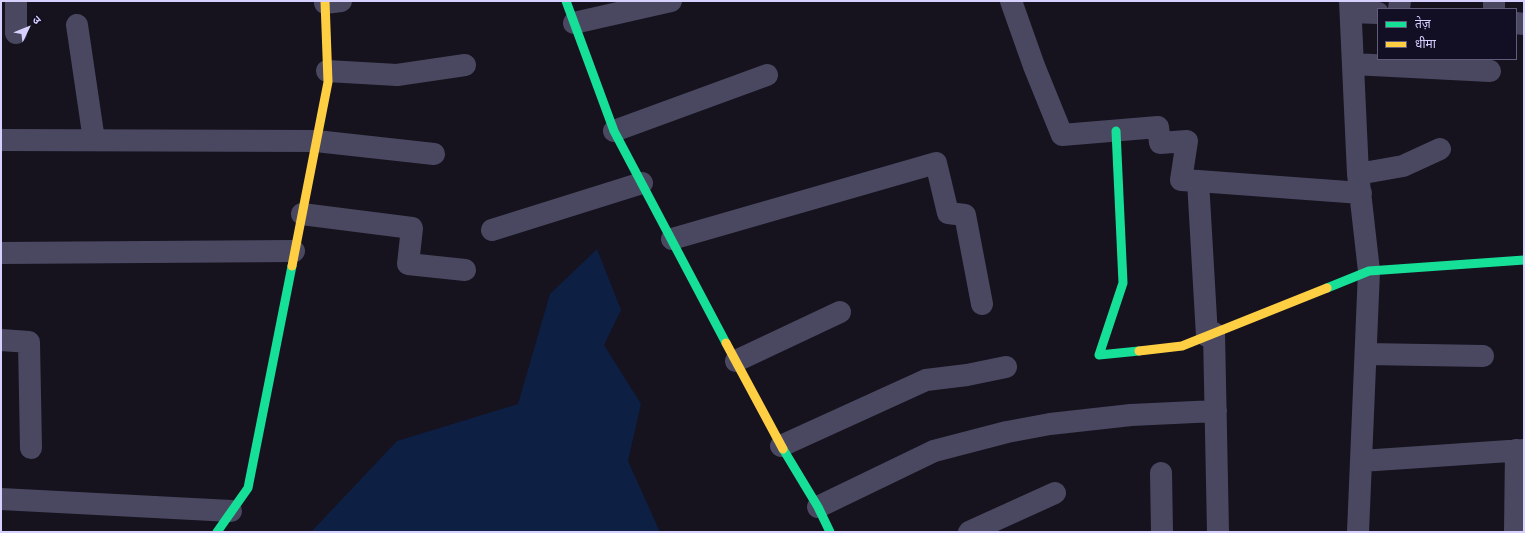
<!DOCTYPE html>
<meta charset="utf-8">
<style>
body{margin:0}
#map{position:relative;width:1525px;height:533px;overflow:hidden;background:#16131f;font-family:Lato,"Noto Sans Devanagari",sans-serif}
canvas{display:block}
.frame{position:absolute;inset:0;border:2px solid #d7d1ff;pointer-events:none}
.legend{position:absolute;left:1377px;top:8px;width:140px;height:52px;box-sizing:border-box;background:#120e24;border:1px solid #615c7c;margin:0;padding:5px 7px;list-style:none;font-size:12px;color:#d7d1ff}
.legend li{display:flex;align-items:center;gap:8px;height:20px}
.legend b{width:20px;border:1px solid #615c7c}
.north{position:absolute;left:8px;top:8px;width:40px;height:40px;-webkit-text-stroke:3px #120e24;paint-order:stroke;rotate:47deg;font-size:11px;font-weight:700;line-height:16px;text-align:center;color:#d7d1ff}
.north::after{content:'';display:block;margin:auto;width:14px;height:18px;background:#d7d1ff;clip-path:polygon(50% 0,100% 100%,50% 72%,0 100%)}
</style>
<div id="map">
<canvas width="1525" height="533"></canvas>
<div class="frame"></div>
<ul class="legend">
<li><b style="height:5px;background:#16e098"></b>तेज़</li>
<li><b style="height:5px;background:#ffcf43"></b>धीमा</li>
</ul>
<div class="north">उ</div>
</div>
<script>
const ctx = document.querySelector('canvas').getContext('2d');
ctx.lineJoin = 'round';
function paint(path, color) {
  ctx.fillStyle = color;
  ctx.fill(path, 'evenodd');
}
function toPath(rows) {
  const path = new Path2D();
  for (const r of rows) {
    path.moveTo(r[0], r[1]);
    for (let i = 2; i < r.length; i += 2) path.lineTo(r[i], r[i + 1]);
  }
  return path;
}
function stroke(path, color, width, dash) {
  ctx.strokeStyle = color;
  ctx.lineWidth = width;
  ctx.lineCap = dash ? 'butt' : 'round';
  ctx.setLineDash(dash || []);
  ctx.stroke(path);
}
paint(toPath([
 [597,249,621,310,604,345,641,404,628,461,660,532,311,532,397,441,518,404,550,294]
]), '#0d1f42');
stroke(toPath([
 [16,1,16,33],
 [1011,1,1034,66,1062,135,1158,127,1160,143,1187,141,1181,180,1198,181,1207,336],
 [1350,1,1358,174,1369,271,1358,532],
 [325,3,341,1],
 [1399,9,1400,1],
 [1494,9,1494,1],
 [1351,12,1378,13],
 [574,23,671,1],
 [1516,23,1524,24],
 [77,25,94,140],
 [1353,64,1490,71],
 [327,71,397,75,465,65],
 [614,131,767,75],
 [1,140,316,141,434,154],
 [1358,174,1403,166,1440,149],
 [1198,181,1361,193],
 [302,214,412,228,408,264,465,270],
 [492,230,642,183],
 [672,239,936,163,948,213,965,215,982,304],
 [1,253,294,251],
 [1214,333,1218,532],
 [1,340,29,342,31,448],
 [1367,354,1483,356],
 [736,361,840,312],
 [781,446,926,380,967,375,1006,367],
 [1361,461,1524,450],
 [1161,473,1162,532],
 [1,499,231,511],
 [818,507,934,451,1007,432,1050,424,1131,415,1216,411],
 [969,532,1055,493],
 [1515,532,1516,450]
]), '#494860', 22);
stroke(toPath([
 [566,1,614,131,726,343],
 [1116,131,1123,283,1099,355,1139,351],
 [1327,288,1369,271,1524,260],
 [783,449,818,507,830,532],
 [217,532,248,488,292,266]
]), '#16e098', 9);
stroke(toPath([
 [292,266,328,82,325,1],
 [726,343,783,449],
 [1139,351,1182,346,1327,288]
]), '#ffcf43', 9);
</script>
